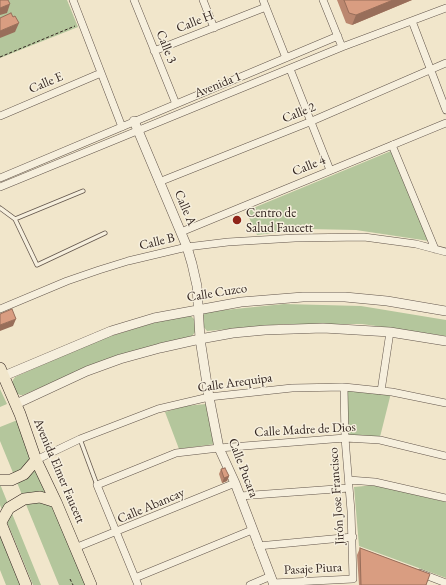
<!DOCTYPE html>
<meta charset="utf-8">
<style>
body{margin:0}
canvas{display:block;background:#f1e6cb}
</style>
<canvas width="446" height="585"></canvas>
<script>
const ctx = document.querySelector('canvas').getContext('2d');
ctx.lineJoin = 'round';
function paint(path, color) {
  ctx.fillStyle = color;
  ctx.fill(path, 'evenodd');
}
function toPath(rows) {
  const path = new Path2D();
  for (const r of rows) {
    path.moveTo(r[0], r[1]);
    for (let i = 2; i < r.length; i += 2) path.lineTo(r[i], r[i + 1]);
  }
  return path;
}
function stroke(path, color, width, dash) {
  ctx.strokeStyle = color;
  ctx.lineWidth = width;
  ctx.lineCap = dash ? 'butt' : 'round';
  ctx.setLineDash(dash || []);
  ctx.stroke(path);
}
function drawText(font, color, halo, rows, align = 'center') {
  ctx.font = font + ' "EB Garamond",serif';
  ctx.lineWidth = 3;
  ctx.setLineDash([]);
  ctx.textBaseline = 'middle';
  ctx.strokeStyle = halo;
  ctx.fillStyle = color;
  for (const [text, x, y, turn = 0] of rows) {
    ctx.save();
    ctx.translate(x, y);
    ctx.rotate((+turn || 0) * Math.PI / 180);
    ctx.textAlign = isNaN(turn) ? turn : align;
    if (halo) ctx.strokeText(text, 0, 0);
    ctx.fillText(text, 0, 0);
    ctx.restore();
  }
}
paint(toPath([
 [0,0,67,0,78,27,0,58],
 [391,151,429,241,356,230,307,229,257,235,246,211],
 [284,304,361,306,446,320,446,336,362,324,284,324,207,331,203,326,202,317,205,312],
 [189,314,194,319,196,331,192,336,115,356,23,395,20,395,16,393,12,383,13,380,15,377,99,340,146,325],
 [343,388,391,393,379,441,346,441],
 [0,389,7,404,0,407],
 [206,404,215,444,179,449,165,412,185,406],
 [20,419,89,585,59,585,0,441,0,427],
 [0,484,41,585,33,585,0,505],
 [375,485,446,502,446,578,359,546,354,487],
 [0,536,20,585,6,585,0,570]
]), '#b4c69c');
const service = toPath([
 [0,208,15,219,83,191],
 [15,219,37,265,105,233],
 [80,439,97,485]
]);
const minor = toPath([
 [73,0,122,127],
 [134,0,176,104],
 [203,0,214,28],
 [263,0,286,58],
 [323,0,342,47],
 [412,21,446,110],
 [154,51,266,7],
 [290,69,330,170],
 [0,116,101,73],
 [392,145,435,249],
 [0,178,338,36],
 [159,182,312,121,446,63],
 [0,187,342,47,446,8],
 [181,232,446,123],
 [0,309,67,281,99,270,128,261,187,247,228,242,295,238,364,237,416,244,446,252],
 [381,391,390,332],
 [36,460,80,439,158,409,209,397,292,388,344,387,392,392,446,403],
 [349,480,375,482,446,498],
 [240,496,349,488],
 [258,546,353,537],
 [75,548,235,483],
 [420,573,446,583],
 [135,578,252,530],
 [273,583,353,579,351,511,345,438,344,387],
 [138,585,97,485,176,453,219,448,345,438,380,440,446,456],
 [250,585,271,576]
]);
const tertiary = toPath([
 [134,121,187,247,192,264,197,286,200,339,209,397,219,448,235,483,274,585],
 [4,376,111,331,154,318,241,302,303,297,345,297,387,301,446,311],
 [16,404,87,371,120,359,160,348,200,339,233,333,265,330,323,328,390,332,446,341]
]);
const trunk = toPath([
 [0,368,20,414,36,460,56,502,91,585],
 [0,480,11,480,24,474,36,460],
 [0,521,26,585],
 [1,522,9,508,24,499,40,497,56,502]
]);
stroke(service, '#62554b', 5);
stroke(minor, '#62554b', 8);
stroke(tertiary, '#62554b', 10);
stroke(trunk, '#332520', 12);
stroke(toPath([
 [0,57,75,26],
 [70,579,73,585]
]), '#332520', 1, [3, 2]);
stroke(service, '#f6efdd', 3.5);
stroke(minor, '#f6efdd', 7);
stroke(tertiary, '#f6efdd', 9);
stroke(trunk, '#f1e6cb', 11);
paint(toPath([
 [337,0,412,0,352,25,346,23],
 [221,469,229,476,227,481,222,483,219,474],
 [360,548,430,574,426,585,359,585,357,555]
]), '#bb876f');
paint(toPath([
 [393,0,412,0,352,25,356,15],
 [10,4,7,13,0,15,0,8],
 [19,23,15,32,0,38,0,31],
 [16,319,13,326,0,331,0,325],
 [229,476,227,481,222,483,224,478]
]), '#986e5a');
const building = toPath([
 [0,0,8,0,10,4,0,8,0,0],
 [344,0,393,0,356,15,349,13,344,0],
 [11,13,13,17,15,16,19,23,0,31,0,18,11,13],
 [12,309,16,319,0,325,0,314,12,309],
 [225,468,229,476,224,478,221,469,225,468],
 [360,548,430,574,426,585,361,585,360,548]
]);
paint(building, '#d99d81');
stroke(building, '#986e5a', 1);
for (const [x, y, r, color] of [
 [237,220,5,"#8f2418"]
]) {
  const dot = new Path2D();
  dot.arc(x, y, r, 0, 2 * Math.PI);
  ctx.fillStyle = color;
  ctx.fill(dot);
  stroke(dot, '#f6efdd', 1.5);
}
drawText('13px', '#332520', '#f6efdd', [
 ["Calle H",195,22,-21],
 ["Calle 3",166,47,68],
 ["Calle E",46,83,-23],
 ["Avenida 1",218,85,-22],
 ["Calle 2",299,113,-22],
 ["Calle 4",309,166,-22],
 ["Calle A",185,208,67],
 ["Calle B",157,242,-14],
 ["Calle Cuzco",217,293,-9],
 ["Calle Arequipa",235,383,-8],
 ["Calle Madre de Dios",305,430,-3],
 ["Calle Pucara",243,468,69],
 ["Avenida Elmer Faucett",59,471,67],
 ["Jirón Jose Francisco",337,496,-94],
 ["Calle Abancay",151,506,-23],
 ["Pasaje Piura",313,569,-3]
]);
drawText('13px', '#332520', '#f6efdd', [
 ["Centro de",246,213],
 ["Salud Faucett",246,228]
], 'left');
</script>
